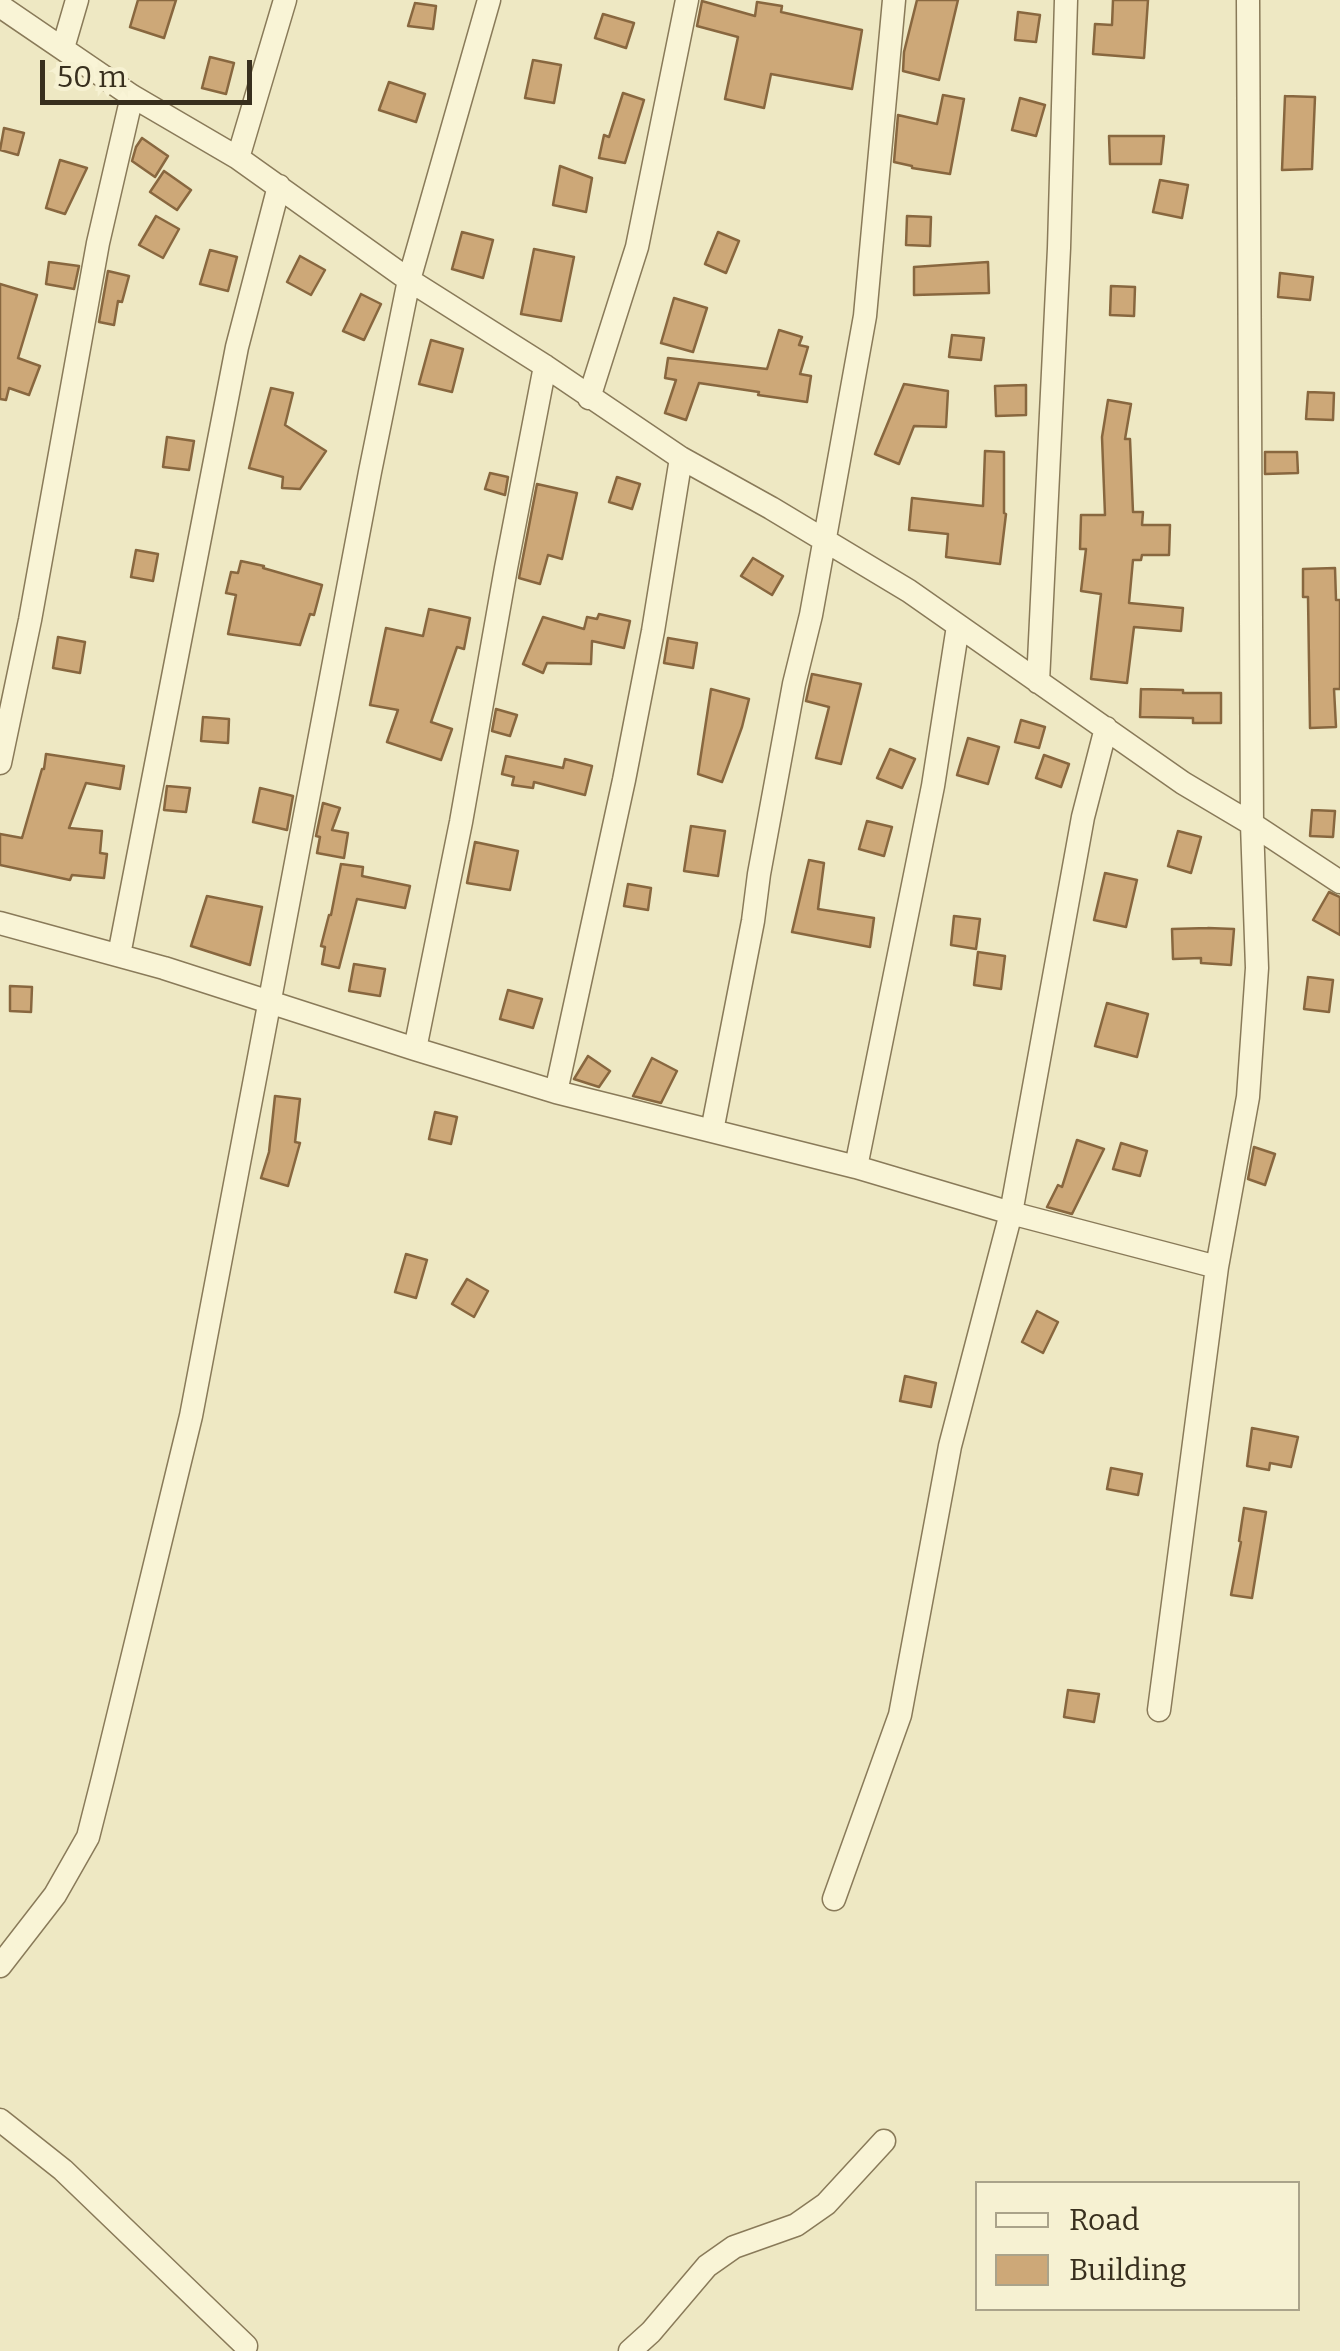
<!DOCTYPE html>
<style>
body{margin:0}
#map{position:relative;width:1340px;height:2351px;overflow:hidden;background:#eee8c3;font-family:Bitter,serif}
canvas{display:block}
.legend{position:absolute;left:975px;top:2181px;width:325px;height:130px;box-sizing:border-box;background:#f6f1d2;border:2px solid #aaa38a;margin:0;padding:12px 18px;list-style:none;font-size:30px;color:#382f1e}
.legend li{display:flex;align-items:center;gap:20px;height:50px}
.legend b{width:50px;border:2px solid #aaa38a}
.scale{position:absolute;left:40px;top:60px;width:212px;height:45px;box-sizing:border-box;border:5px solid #382f1e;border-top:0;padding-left:12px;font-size:30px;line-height:35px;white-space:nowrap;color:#382f1e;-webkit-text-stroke:8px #f6f1d2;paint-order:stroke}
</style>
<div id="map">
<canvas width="1340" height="2351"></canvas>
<ul class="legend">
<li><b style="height:12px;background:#f9f4d6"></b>Road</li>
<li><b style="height:28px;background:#cda878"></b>Building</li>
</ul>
<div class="scale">50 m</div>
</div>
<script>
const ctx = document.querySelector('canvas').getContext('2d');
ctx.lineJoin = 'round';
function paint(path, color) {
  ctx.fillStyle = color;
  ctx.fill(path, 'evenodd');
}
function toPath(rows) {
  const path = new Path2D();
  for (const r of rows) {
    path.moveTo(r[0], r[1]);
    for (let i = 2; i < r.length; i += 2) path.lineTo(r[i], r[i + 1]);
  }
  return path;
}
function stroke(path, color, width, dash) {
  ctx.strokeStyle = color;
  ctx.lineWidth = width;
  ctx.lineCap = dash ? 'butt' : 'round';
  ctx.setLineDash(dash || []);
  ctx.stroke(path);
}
const building = toPath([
 [138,0,176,0,164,38,130,27,138,0],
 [917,0,958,0,939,80,903,71,904,52,917,0],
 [1113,0,1148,0,1144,58,1093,54,1095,24,1112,25,1113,0],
 [702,1,755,16,757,2,782,6,781,12,862,30,852,89,771,74,764,108,725,99,738,37,697,26,702,1],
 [415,3,436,6,433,29,408,26,415,3],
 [1018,12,1040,15,1036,42,1015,40,1018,12],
 [603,14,634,23,626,48,595,38,603,14],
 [210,57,234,63,226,94,202,88,210,57],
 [533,60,561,65,554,103,525,98,533,60],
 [389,82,425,94,416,122,379,110,389,82],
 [623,93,644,100,625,163,599,158,604,135,609,137,623,93],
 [943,95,964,99,950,174,912,168,912,166,894,162,898,115,937,124,943,95],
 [1285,96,1315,97,1312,169,1282,170,1285,96],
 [1020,98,1045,105,1036,136,1012,130,1020,98],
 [4,128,24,133,18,155,0,150,4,128],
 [1109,136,1164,136,1161,164,1110,164,1109,136],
 [142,138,168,156,155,177,132,161,136,147,142,138],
 [60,160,87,168,65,214,46,208,60,160],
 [560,166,592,178,586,212,553,205,560,166],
 [164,171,191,190,177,210,150,192,164,171],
 [1160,180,1188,185,1182,218,1153,212,1160,180],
 [156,216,179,229,163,258,139,245,156,216],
 [907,216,931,217,930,246,906,245,907,216],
 [462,232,493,240,483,278,452,269,462,232],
 [718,232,739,241,726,273,705,264,718,232],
 [534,249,574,257,561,321,521,314,534,249],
 [210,250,237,257,228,291,200,284,210,250],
 [300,256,325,270,311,295,287,282,300,256],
 [49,262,79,266,74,289,46,284,49,262],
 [988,262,989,293,914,295,914,267,988,262],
 [108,271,129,276,122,302,118,301,114,325,99,322,108,271],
 [1280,273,1313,277,1310,300,1278,297,1280,273],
 [0,284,37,295,18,358,40,366,29,395,9,388,6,400,0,399,0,284],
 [1111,286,1135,287,1134,316,1110,315,1111,286],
 [361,294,381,304,364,340,343,331,361,294],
 [674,298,707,308,693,352,661,343,674,298],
 [779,330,802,337,799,345,808,347,800,374,811,376,807,402,758,395,759,392,699,383,686,420,665,413,676,380,665,378,668,358,767,369,779,330],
 [952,335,984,338,981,360,949,357,952,335],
 [431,340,463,349,452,392,419,384,431,340],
 [904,384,948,391,946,427,914,426,899,464,875,454,904,384],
 [1026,385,1026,415,996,416,995,386,1026,385],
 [271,388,293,393,285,425,326,451,300,489,282,488,283,477,249,468,271,388],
 [1308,392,1334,393,1333,420,1306,419,1308,392],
 [1108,400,1131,404,1125,439,1130,439,1133,512,1143,512,1142,525,1170,525,1169,555,1142,555,1141,560,1133,560,1129,603,1183,608,1181,631,1134,627,1127,683,1091,679,1101,594,1081,591,1086,549,1080,549,1081,515,1105,515,1102,437,1108,400],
 [167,437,194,441,189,470,163,467,167,437],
 [985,451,1004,452,1004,513,1006,514,1000,564,946,557,948,534,909,530,912,498,983,506,985,451],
 [1265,452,1297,452,1298,473,1265,474,1265,452],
 [490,473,508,477,505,495,485,489,490,473],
 [617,477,640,484,632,509,609,502,617,477],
 [537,484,577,493,562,559,548,555,540,584,519,578,537,484],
 [136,550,158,554,153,581,131,577,136,550],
 [753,558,783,576,772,595,741,576,753,558],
 [241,561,264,566,263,568,322,585,314,615,310,614,300,645,228,634,236,595,226,593,231,572,238,573,241,561],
 [1335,568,1336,600,1340,600,1340,689,1334,689,1336,727,1310,728,1308,597,1303,597,1303,569,1335,568],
 [429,609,470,618,464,649,457,647,431,722,452,729,441,760,387,742,398,710,370,705,386,628,423,636,429,609],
 [599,614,630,621,624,648,592,641,591,664,547,663,543,673,523,664,543,617,584,629,587,617,597,619,599,614],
 [58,637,85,642,80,673,53,668,58,637],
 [668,638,697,643,693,668,664,663,668,638],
 [812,674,861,684,841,764,816,758,829,707,806,701,812,674],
 [711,689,749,699,742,727,722,782,698,774,711,689],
 [1141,689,1183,690,1183,693,1221,693,1221,723,1193,723,1193,718,1140,717,1141,689],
 [496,709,517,715,510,736,492,731,496,709],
 [203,717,229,719,228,743,201,741,203,717],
 [1021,720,1045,727,1039,748,1015,742,1021,720],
 [968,738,999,747,988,784,957,775,968,738],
 [890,749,915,759,902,788,877,778,890,749],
 [46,754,124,766,120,789,86,783,69,828,102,831,100,853,107,854,104,878,72,875,70,880,0,865,0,834,22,838,42,769,44,769,46,754],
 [1044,755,1069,764,1061,787,1036,778,1044,755],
 [506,756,563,768,565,759,592,766,585,795,534,782,533,788,512,785,514,777,502,774,506,756],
 [167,786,190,788,186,812,164,810,167,786],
 [260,788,293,796,287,830,253,822,260,788],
 [323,803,340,808,332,830,348,833,344,858,317,853,320,837,316,836,323,803],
 [1312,810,1335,811,1333,837,1310,836,1312,810],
 [867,821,892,827,884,856,859,849,867,821],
 [691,826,725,831,718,876,684,871,691,826],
 [1178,831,1201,837,1191,873,1168,866,1178,831],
 [475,842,518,851,510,890,467,883,475,842],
 [809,860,824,863,818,909,874,918,870,947,792,932,809,860],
 [341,864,363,867,362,876,410,886,405,908,357,899,339,968,322,964,325,947,321,946,329,915,331,915,341,864],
 [1105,873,1137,880,1126,927,1094,920,1105,873],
 [628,884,651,888,648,910,624,906,628,884],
 [1329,892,1340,897,1340,935,1313,920,1329,892],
 [207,896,262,907,250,965,191,946,207,896],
 [954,916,980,919,976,949,951,945,954,916],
 [1208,928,1234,929,1231,965,1201,963,1201,958,1173,959,1172,929,1208,928],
 [978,952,1005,956,1001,989,974,985,978,952],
 [354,964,385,969,380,996,349,991,354,964],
 [1308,977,1333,980,1329,1012,1304,1009,1308,977],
 [10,986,32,987,31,1012,10,1011,10,986],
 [508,990,542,999,533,1028,500,1019,508,990],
 [1107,1003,1148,1014,1137,1057,1095,1046,1107,1003],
 [588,1056,610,1071,599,1087,574,1079,588,1056],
 [652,1058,677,1071,661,1103,633,1096,652,1058],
 [275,1096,300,1099,295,1142,300,1143,288,1186,261,1178,269,1152,275,1096],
 [435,1112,457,1117,451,1144,429,1139,435,1112],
 [1077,1140,1104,1149,1072,1214,1047,1207,1058,1185,1062,1187,1077,1140],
 [1121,1143,1147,1151,1140,1176,1113,1169,1121,1143],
 [1254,1147,1275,1154,1265,1185,1248,1179,1254,1147],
 [406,1254,427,1260,416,1298,395,1292,406,1254],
 [467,1279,488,1291,474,1317,452,1304,467,1279],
 [1037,1311,1058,1322,1043,1353,1022,1342,1037,1311],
 [905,1376,936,1383,931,1407,900,1401,905,1376],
 [1252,1428,1298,1437,1291,1467,1270,1463,1269,1470,1247,1466,1252,1428],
 [1111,1468,1142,1474,1138,1495,1107,1489,1111,1468],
 [1244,1508,1266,1512,1252,1598,1231,1595,1241,1542,1239,1541,1244,1508],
 [1068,1690,1099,1694,1094,1722,1064,1717,1068,1690]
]);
paint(building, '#cda878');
stroke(building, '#88673f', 2.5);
const street = toPath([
 [0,6,132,96,238,158,409,280,545,366,681,458,771,508,909,591,1183,783,1252,824,1340,882],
 [63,48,77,0],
 [238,158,285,0],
 [589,398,637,247,687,0],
 [1038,682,1059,248,1066,0],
 [0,763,30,620,98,243,132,96],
 [0,923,164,968,415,1049,556,1092,856,1167,1011,1213,1217,1267],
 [119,955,237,347,279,186],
 [415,1049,461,822,506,568,545,366],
 [556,1092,624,780,653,631,681,458],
 [712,1131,753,921,759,874,794,684,811,615,865,316,894,0],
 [856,1167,933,786,958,626],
 [1159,1710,1217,1267,1248,1097,1257,968,1252,824,1248,0],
 [834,1899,900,1715,950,1446,1011,1213,1083,817,1106,728],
 [0,1966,55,1895,88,1837,103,1778,191,1416,370,472,409,280,489,0],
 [0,2120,63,2170,246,2346],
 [630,2351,651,2332,707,2266,734,2247,796,2225,826,2204,884,2141]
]);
stroke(street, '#897a59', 25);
stroke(street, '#f9f4d6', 22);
</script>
